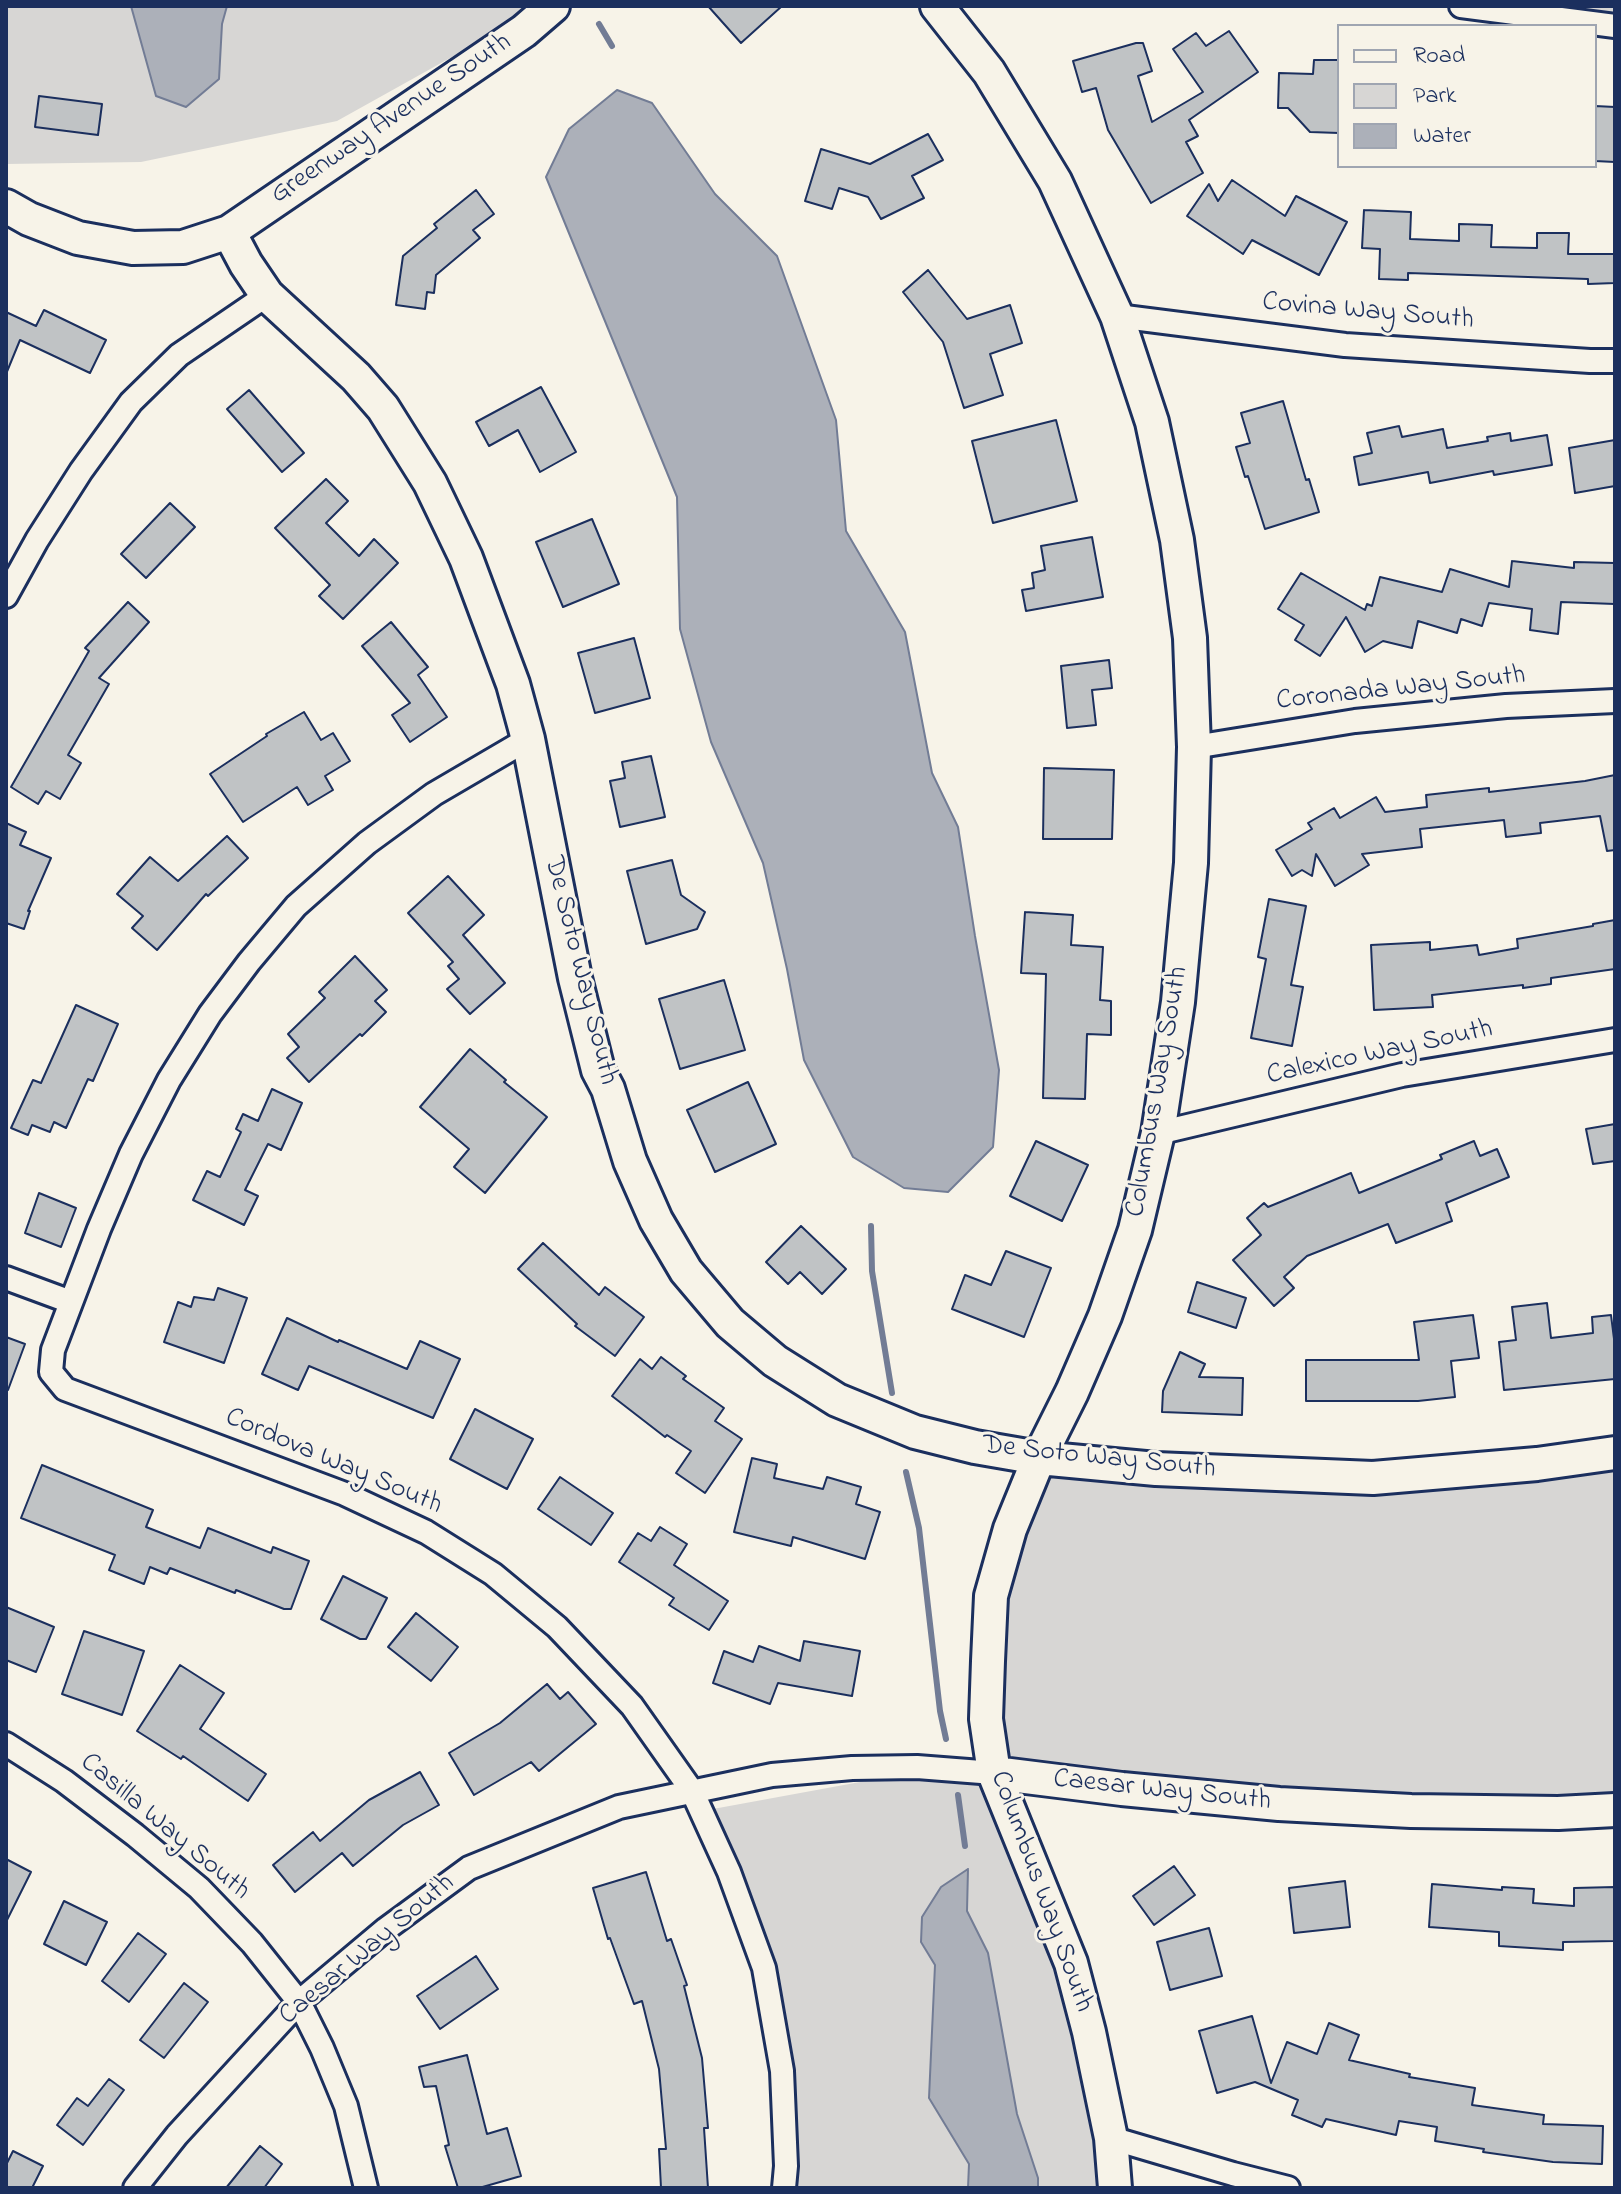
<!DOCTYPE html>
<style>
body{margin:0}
#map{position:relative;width:1621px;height:2194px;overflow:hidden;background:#f7f3e8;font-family:"Indie Flower",sans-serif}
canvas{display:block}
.frame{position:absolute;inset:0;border:8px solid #1b2f5e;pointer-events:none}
.legend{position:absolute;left:1337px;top:24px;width:260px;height:144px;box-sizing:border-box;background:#f7f3e8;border:2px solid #9fa5b1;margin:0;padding:10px 14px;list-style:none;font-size:24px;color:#1b2f5e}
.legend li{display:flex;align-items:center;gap:16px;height:40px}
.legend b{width:40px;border:2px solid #9fa5b1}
</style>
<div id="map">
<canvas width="1621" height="2194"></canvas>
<div class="frame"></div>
<ul class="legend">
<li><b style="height:10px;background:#f7f3e8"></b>Road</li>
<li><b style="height:22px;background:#d7d6d4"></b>Park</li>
<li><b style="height:22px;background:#acb0b9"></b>Water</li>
</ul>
</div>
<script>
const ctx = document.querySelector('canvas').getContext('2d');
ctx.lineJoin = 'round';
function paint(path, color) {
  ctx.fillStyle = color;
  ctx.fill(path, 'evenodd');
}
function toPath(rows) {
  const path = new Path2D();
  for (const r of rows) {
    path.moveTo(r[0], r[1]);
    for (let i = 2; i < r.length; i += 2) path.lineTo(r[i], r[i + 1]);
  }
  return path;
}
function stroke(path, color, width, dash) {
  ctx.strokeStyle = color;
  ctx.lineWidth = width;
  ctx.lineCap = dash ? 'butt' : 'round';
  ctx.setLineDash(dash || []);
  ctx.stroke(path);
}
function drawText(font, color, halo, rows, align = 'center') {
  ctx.font = font + ' "Indie Flower",sans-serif';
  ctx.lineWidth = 6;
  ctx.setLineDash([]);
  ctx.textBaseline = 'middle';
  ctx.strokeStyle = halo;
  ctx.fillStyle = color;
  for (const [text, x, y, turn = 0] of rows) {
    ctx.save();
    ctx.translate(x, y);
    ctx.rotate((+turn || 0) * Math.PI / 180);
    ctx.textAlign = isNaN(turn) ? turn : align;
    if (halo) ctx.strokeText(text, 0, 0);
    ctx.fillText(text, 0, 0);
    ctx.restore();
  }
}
paint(toPath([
 [6,6,131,6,156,95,219,79,222,24,227,6,535,6,520,19,337,121,141,162,6,164],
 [1537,6,1615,6,1615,15,1581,12],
 [1615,1466,1615,1798,1559,1801,1280,1792,1004,1762,1000,1711,1007,1603,1023,1529,1044,1479,1057,1469],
 [916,1779,987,1785,1087,2041,1102,2188,1038,2188,1038,2178,1017,2114,988,1953,967,1911,968,1870,921,1942,935,1965,929,2098,970,2164,968,2188,795,2188,797,2164,793,2068,775,1965,740,1866,713,1809,871,1780]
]), '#d7d6d4');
const water = toPath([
 [131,6,227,6,222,24,219,79,186,107,156,96,131,6],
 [617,90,652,103,715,194,777,256,836,420,846,531,905,632,932,773,958,827,975,936,999,1070,993,1147,948,1192,904,1188,853,1157,804,1060,787,969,763,863,711,742,680,629,677,497,546,177,569,129,617,90],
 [968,1869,967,1911,988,1953,1017,2114,1038,2178,1038,2188,968,2188,969,2164,929,2098,935,1965,921,1942,922,1917,941,1887,968,1869]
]);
paint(water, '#acb0b9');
stroke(water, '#727c95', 2);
stroke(toPath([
 [599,24,612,46],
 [871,1226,872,1271,892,1393],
 [906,1472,919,1528,940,1711,946,1739],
 [958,1795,965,1846]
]), '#727c95', 6);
const building = toPath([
 [708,6,782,6,741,43,708,6],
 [1229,31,1258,72,1189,120,1198,136,1186,142,1203,173,1151,203,1108,130,1096,88,1082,92,1073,61,1136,43,1143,43,1152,71,1138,76,1152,122,1203,92,1173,49,1196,33,1206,46,1229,31],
 [1314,60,1339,60,1339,133,1310,132,1288,108,1278,108,1279,73,1313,74,1314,60],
 [39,96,102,104,98,135,35,127,39,96],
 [1595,106,1615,107,1615,162,1595,161,1595,106],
 [928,134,943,160,912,176,924,198,881,219,868,197,839,188,832,209,805,201,821,149,870,164,928,134],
 [1232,180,1285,216,1296,196,1347,222,1319,275,1252,240,1243,254,1187,216,1209,184,1218,201,1232,180],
 [476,190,494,214,473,230,480,238,436,275,434,293,427,292,425,309,396,305,403,256,437,228,434,224,476,190],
 [1364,210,1411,212,1410,239,1459,241,1459,224,1492,225,1491,247,1537,248,1537,233,1569,233,1568,254,1615,254,1615,283,1588,284,1588,279,1408,273,1408,280,1379,279,1380,249,1362,248,1364,210],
 [928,270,967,319,1010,305,1022,343,990,354,1003,395,964,408,943,342,903,292,928,270],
 [44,310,106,340,90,373,20,340,6,374,6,312,36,326,44,310],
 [541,387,576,452,540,472,518,430,489,446,476,422,541,387],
 [249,390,304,453,282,472,227,409,249,390],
 [1283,401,1306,480,1309,479,1319,512,1265,529,1248,476,1245,477,1236,447,1250,443,1241,413,1283,401],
 [1056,420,1077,501,993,523,972,441,1056,420],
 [1399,426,1402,437,1443,429,1447,448,1488,441,1487,437,1510,433,1511,441,1547,435,1552,465,1494,475,1493,471,1430,483,1428,472,1359,485,1354,457,1372,453,1367,433,1399,426],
 [1615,440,1615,486,1575,493,1569,448,1615,440],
 [326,479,348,501,326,523,359,556,374,539,398,563,343,619,319,596,330,585,275,528,326,479],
 [170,503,195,527,146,578,121,554,170,503],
 [592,519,619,584,563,607,536,542,592,519],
 [1092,537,1103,597,1026,611,1022,590,1034,588,1032,573,1045,570,1041,546,1092,537],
 [1512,561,1574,568,1574,562,1615,563,1615,604,1561,602,1558,634,1530,630,1532,609,1489,603,1482,626,1461,619,1457,633,1418,621,1412,648,1383,641,1365,652,1346,617,1320,656,1295,640,1304,625,1278,609,1301,573,1365,610,1367,604,1372,606,1380,577,1442,592,1450,569,1509,587,1512,561],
 [128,602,149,622,99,678,109,684,68,755,81,763,60,799,46,791,38,804,11,787,89,651,85,648,128,602],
 [391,622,428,667,418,675,447,717,410,742,392,715,410,703,362,646,391,622],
 [634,638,650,698,595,713,578,653,634,638],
 [1109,660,1112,688,1092,690,1096,725,1067,728,1061,666,1109,660],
 [304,712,321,740,333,733,350,761,325,776,333,790,308,805,297,787,243,822,210,774,267,736,266,734,304,712],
 [651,756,665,817,620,827,610,781,625,778,622,762,651,756],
 [1044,768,1114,770,1112,839,1043,839,1044,768],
 [1615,775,1615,850,1607,851,1600,816,1540,823,1541,833,1506,837,1504,820,1420,829,1422,847,1362,854,1369,865,1335,886,1316,854,1312,876,1302,870,1292,876,1276,850,1312,829,1308,823,1334,808,1340,818,1376,797,1385,812,1427,807,1426,795,1489,788,1489,792,1585,781,1615,775],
 [6,823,26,832,20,845,51,858,28,911,30,911,24,929,6,923,6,823],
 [227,836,248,858,208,896,206,894,157,950,132,928,143,916,117,894,150,857,178,881,227,836],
 [672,860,681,895,705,912,697,929,646,944,627,871,672,860],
 [448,876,484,915,463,935,505,983,470,1014,447,989,459,979,448,966,453,962,408,913,448,876],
 [1269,899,1306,906,1291,985,1303,987,1292,1046,1251,1038,1266,959,1258,957,1269,899],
 [1025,912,1073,915,1071,945,1103,947,1100,1000,1111,1001,1111,1035,1087,1034,1085,1099,1043,1098,1046,974,1021,973,1025,912],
 [1615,920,1615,969,1551,978,1551,984,1523,988,1523,985,1432,995,1433,1007,1374,1010,1371,945,1430,942,1430,950,1477,945,1479,955,1518,948,1517,939,1593,926,1593,924,1615,920],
 [355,956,387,990,375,1001,386,1012,362,1036,360,1034,309,1082,287,1058,299,1047,288,1034,325,998,319,992,355,956],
 [724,980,745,1050,680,1069,659,999,724,980],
 [76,1005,118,1024,93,1081,88,1079,66,1128,54,1122,50,1132,32,1125,28,1135,11,1128,33,1080,41,1083,76,1005],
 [470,1049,506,1080,504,1082,547,1117,485,1193,454,1167,469,1149,420,1107,470,1049],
 [748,1082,776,1144,715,1172,687,1110,748,1082],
 [272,1089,302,1103,281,1150,268,1144,245,1190,258,1196,244,1225,193,1200,207,1171,220,1177,241,1132,236,1129,243,1114,258,1121,272,1089],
 [1615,1124,1615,1161,1593,1164,1586,1129,1615,1124],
 [1036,1141,1088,1165,1062,1221,1010,1196,1036,1141],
 [1474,1141,1480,1156,1497,1149,1509,1177,1446,1203,1452,1221,1396,1243,1388,1224,1307,1256,1284,1277,1294,1288,1274,1306,1233,1260,1261,1235,1247,1218,1264,1203,1268,1207,1351,1173,1359,1193,1442,1159,1440,1155,1474,1141],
 [39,1193,76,1208,61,1247,25,1233,39,1193],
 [801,1226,846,1269,822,1294,800,1272,788,1284,766,1262,801,1226],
 [543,1243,599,1295,605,1287,644,1317,615,1356,575,1326,577,1324,518,1269,543,1243],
 [1006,1251,1051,1268,1024,1337,952,1309,965,1275,991,1285,1006,1251],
 [1197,1282,1246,1298,1236,1328,1188,1312,1197,1282],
 [218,1288,247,1298,224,1363,164,1342,178,1302,191,1307,194,1297,214,1300,218,1288],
 [1547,1303,1551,1338,1593,1333,1592,1317,1611,1315,1615,1347,1615,1379,1504,1390,1499,1342,1516,1340,1512,1307,1547,1303],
 [1473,1315,1479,1358,1451,1361,1455,1397,1418,1401,1306,1401,1306,1360,1419,1360,1414,1322,1473,1315],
 [287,1318,338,1342,339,1340,407,1369,420,1341,460,1359,433,1418,309,1366,298,1390,262,1374,287,1318],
 [6,1337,25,1344,8,1390,6,1389,6,1337],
 [1180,1352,1205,1364,1199,1377,1243,1378,1242,1415,1162,1412,1163,1391,1180,1352],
 [661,1357,686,1376,683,1379,724,1408,715,1421,742,1439,705,1493,676,1473,691,1451,667,1435,665,1437,612,1396,640,1359,652,1369,661,1357],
 [475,1409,533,1439,507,1489,450,1459,475,1409],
 [752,1458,777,1464,774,1478,823,1489,827,1477,861,1487,856,1504,880,1512,865,1559,793,1537,791,1546,734,1532,752,1458],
 [42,1465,153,1510,146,1527,200,1548,208,1528,271,1553,273,1547,309,1561,291,1609,284,1609,236,1590,235,1593,170,1568,167,1574,150,1567,144,1584,109,1570,115,1555,21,1518,42,1465],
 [560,1477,613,1513,591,1545,538,1509,560,1477],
 [660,1527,687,1544,674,1565,728,1601,709,1630,669,1605,674,1598,619,1562,638,1533,651,1541,660,1527],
 [343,1576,387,1598,366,1639,360,1639,321,1619,343,1576],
 [6,1607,54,1627,36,1672,6,1660,6,1607],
 [416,1613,458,1647,431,1681,388,1647,416,1613],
 [84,1631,144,1651,122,1715,62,1694,84,1631],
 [804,1641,860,1651,852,1696,778,1683,770,1704,713,1683,724,1651,753,1662,759,1646,800,1661,804,1641],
 [180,1665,224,1693,200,1729,266,1774,248,1801,183,1756,181,1759,137,1731,180,1665],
 [547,1684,560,1699,568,1692,596,1724,539,1771,531,1762,474,1795,449,1753,500,1723,547,1684],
 [420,1772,439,1805,403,1825,353,1866,342,1853,295,1892,273,1865,313,1832,320,1841,369,1800,420,1772],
 [6,1859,31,1872,6,1922,6,1859],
 [1174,1866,1195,1895,1154,1925,1133,1896,1174,1866],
 [646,1872,667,1941,671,1939,687,1985,684,1986,702,2058,708,2128,704,2128,708,2188,661,2188,659,2149,666,2149,659,2069,642,2001,634,2004,610,1938,608,1939,593,1888,646,1872],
 [1345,1881,1350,1927,1294,1933,1289,1888,1345,1881],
 [1432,1884,1502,1890,1502,1887,1534,1889,1533,1903,1574,1906,1574,1888,1615,1887,1615,1941,1563,1942,1563,1950,1499,1946,1499,1932,1429,1927,1432,1884],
 [64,1901,107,1922,86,1965,44,1944,64,1901],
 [1209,1928,1222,1976,1170,1990,1157,1942,1209,1928],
 [138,1933,166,1954,129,2002,102,1981,138,1933],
 [476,1956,498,1989,440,2029,417,1996,476,1956],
 [184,1983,208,2002,164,2058,140,2040,184,1983],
 [1252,2016,1271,2083,1287,2042,1317,2054,1329,2023,1359,2035,1349,2060,1410,2074,1409,2077,1475,2088,1472,2105,1544,2115,1543,2124,1603,2126,1602,2164,1553,2162,1483,2152,1484,2149,1435,2141,1437,2127,1399,2121,1396,2135,1326,2119,1322,2127,1292,2115,1298,2100,1255,2082,1217,2093,1199,2031,1252,2016],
 [467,2055,487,2134,507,2128,521,2176,479,2188,458,2188,445,2146,449,2145,436,2086,424,2087,419,2067,467,2055],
 [109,2079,124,2090,83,2145,57,2125,77,2098,88,2106,109,2079],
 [260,2146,282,2164,264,2188,226,2188,260,2146],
 [13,2151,43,2166,32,2188,6,2188,6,2165,13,2151]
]);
paint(building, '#c0c3c5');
stroke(building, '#1b2f5e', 2);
const street = toPath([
 [1461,6,1615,26],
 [1117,316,1345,345,1590,361,1615,361],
 [6,596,37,540,81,471,131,402,179,355,267,295],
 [528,739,434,794,367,843,296,906,249,962,210,1014,169,1080,131,1154,99,1229,53,1350,51,1372,65,1389,345,1494,426,1532,493,1574,557,1627,632,1706,692,1791,729,1872,764,1968,782,2071,786,2166,784,2188],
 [1194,747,1355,721,1506,706,1615,701],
 [1158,1133,1402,1075,1615,1040],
 [6,1278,71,1302],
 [6,1744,64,1781,135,1835,199,1888,252,1943,299,2002,322,2048,346,2106,366,2188],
 [1111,2138,1233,2174,1288,2188],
 [135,2188,177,2135,299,2002,386,1929,469,1868,619,1807,772,1775,852,1768,917,1767,994,1773]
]);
const secondary = toPath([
 [937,6,989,72,1055,181,1117,316,1152,422,1177,540,1190,638,1194,747,1191,863,1178,1002,1158,1133,1135,1230,1105,1316,1072,1392,1039,1458,1010,1529,991,1596,988,1661,986,1719,994,1773,1071,1963,1089,2032,1111,2138,1115,2188],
 [6,206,29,219,78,238,133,248,183,247,229,232,246,264,267,295,356,377,383,408,430,483,466,558,513,684,528,739,575,978,598,1070,608,1089,630,1161,656,1220,686,1271,730,1323,775,1361,837,1400,915,1432,975,1447,1039,1458,1156,1469,1373,1478,1537,1464,1615,1453],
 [229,232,524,31,553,6],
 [994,1773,1122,1789,1279,1804,1411,1811,1558,1813,1615,1810]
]);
stroke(street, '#1b2f5e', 28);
stroke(secondary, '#1b2f5e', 38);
stroke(street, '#f7f3e8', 22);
stroke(secondary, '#f7f3e8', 32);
drawText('28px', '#1b2f5e', '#f7f3e8', [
 ["Greenway Avenue South",392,120,-34],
 ["Covina Way South",1368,313,5],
 ["Coronada Way South",1401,690,-6],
 ["De Soto Way South",579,971,76],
 ["Calexico Way South",1380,1054,-12],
 ["Columbus Way South",1159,1092,-80],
 ["De Soto Way South",1099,1459,6],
 ["Cordova Way South",333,1463,23],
 ["Caesar Way South",1162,1792,6],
 ["Casilla Way South",164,1828,40],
 ["Columbus Way South",1040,1892,70],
 ["Caesar Way South",368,1951,-40]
]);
</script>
